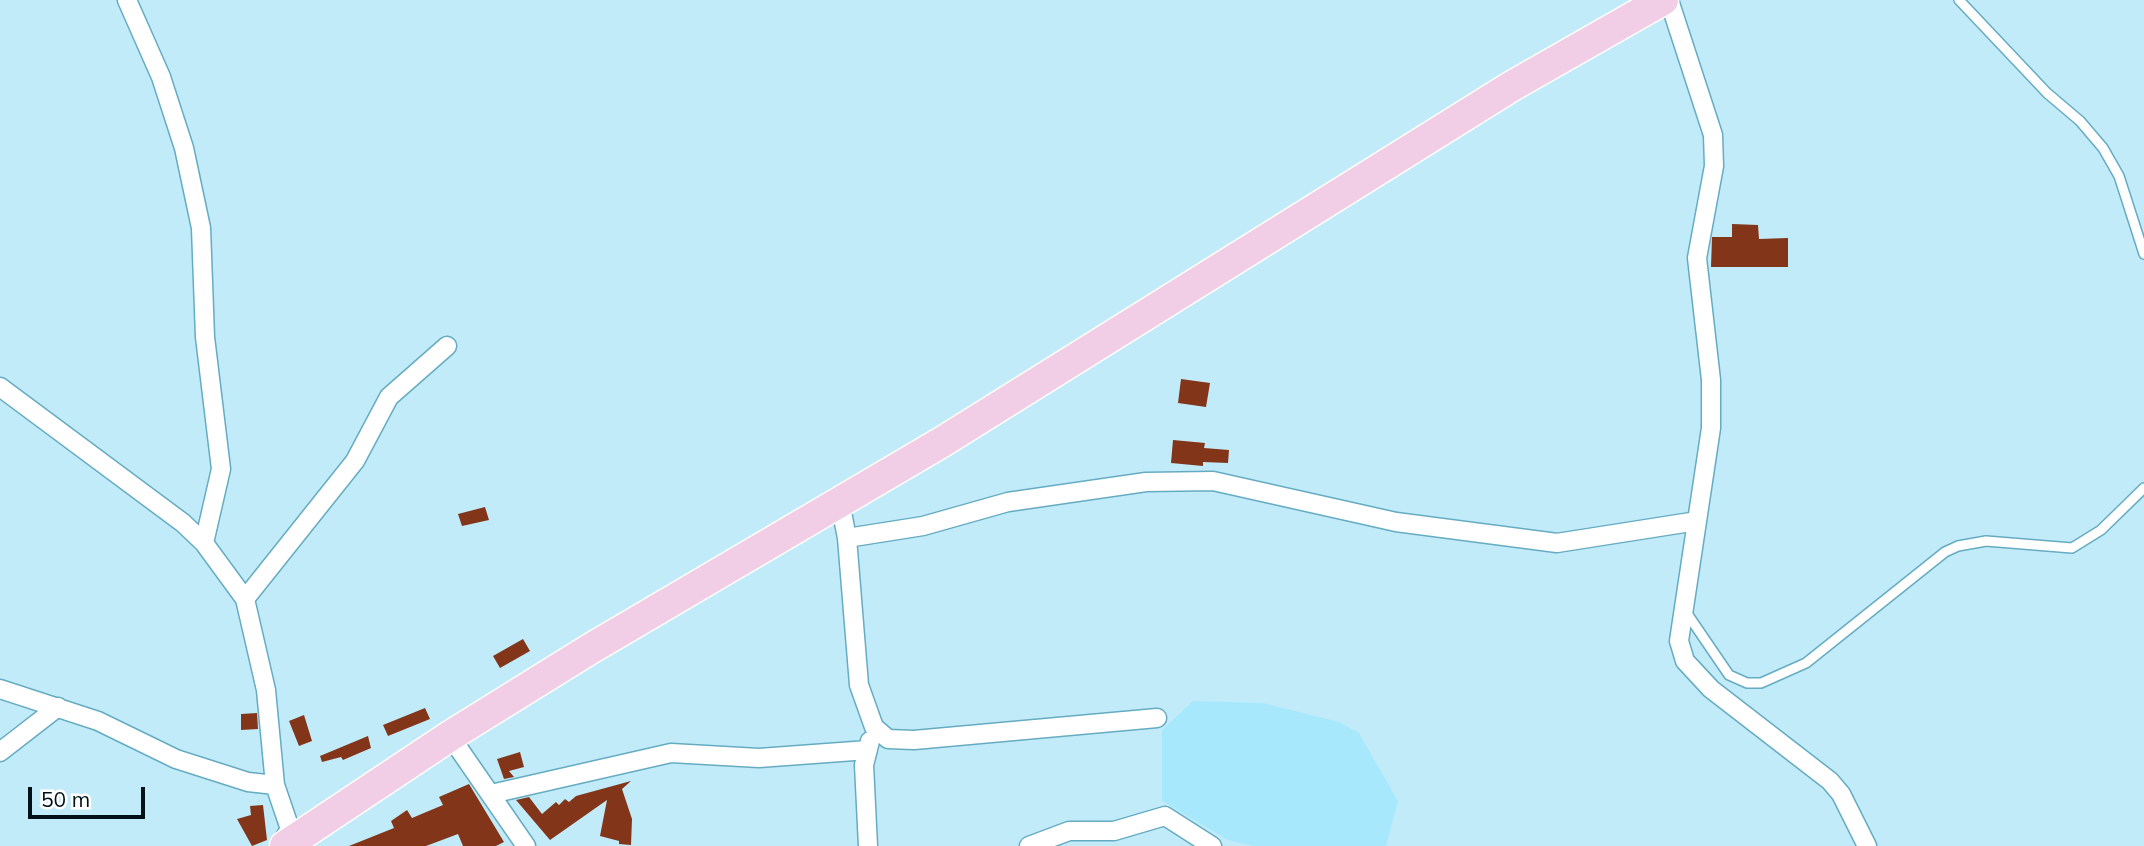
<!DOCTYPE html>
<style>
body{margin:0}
#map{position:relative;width:2144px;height:846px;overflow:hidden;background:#c2ebf9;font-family:Mulish,sans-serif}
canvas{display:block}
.scale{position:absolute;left:28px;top:787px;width:117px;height:32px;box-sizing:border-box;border:4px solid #001218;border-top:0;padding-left:9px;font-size:21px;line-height:24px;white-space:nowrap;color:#001218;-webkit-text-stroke:5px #fff;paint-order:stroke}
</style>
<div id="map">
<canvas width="2144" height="846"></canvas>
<div class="scale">50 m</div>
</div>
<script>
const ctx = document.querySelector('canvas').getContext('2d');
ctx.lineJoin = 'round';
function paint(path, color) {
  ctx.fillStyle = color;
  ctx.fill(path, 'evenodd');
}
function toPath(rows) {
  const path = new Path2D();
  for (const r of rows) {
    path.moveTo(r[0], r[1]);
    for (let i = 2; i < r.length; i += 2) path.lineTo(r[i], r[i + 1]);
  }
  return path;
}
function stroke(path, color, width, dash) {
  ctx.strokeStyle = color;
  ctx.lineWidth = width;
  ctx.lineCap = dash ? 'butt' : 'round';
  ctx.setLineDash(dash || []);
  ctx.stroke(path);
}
paint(toPath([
 [1193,701,1263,703,1339,722,1359,733,1398,801,1386,846,1254,846,1228,840,1162,801,1162,730]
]), '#a7e8fc');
paint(toPath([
 [1732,224,1758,225,1759,239,1788,238,1788,267,1711,267,1712,237,1732,237],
 [1181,379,1210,383,1206,407,1178,403],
 [1173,440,1205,443,1204,448,1229,450,1228,463,1203,462,1203,466,1171,463],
 [485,507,489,520,462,526,458,514],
 [523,639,530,651,500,668,493,656],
 [425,708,430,719,388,736,383,725],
 [257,713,258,729,241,730,241,714],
 [304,715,312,741,299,746,289,721],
 [368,736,371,748,343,760,341,757,322,762,320,756],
 [520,752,524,767,509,771,514,777,504,779,497,759],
 [631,781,622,789,632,819,631,845,619,844,619,841,600,836,607,800,550,840,516,800,529,797,542,814,556,802,559,805,565,799,569,802,576,796],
 [469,784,504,842,496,846,463,846,458,834,426,846,349,846,394,828,391,821,407,810,412,818,443,805,439,797],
 [263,805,267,840,252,846,237,819,251,815,250,806]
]), '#823519');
const lane = toPath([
 [1959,0,2047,93,2080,121,2103,148,2119,176,2144,254],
 [1686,612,1729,675,1747,683,1761,683,1806,663,1945,552,1958,546,1986,541,2072,548,2101,530,2144,488]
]);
const street = toPath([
 [127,0,161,77,184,148,201,228,205,337,221,469,204,543],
 [1669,0,1713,135,1714,166,1697,258,1711,380,1711,428,1679,641,1685,661,1711,689,1830,781,1841,794,1867,846],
 [0,387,183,523,204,543,245,599,266,690,275,785,290,829,280,845],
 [840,502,847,538,859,685,874,727,888,739,914,740,1157,718],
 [847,538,923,526,1008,502,1146,482,1213,481,1396,522,1557,543,1697,521],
 [245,599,355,461,389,397,447,346],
 [0,689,98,721,176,759,248,782,275,785],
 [450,736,526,846],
 [0,752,58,707],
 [491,794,671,753,759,758,868,750],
 [868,846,864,765,870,741],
 [1029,846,1069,831,1114,831,1165,816,1212,846]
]);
const primary = toPath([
 [285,846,450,736,590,649,942,442,1512,86,1663,0]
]);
stroke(lane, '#65acc2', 12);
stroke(street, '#65acc2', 21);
stroke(primary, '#fff', 33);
stroke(lane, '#fff', 9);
stroke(street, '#fff', 18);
stroke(primary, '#f2cde6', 30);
</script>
